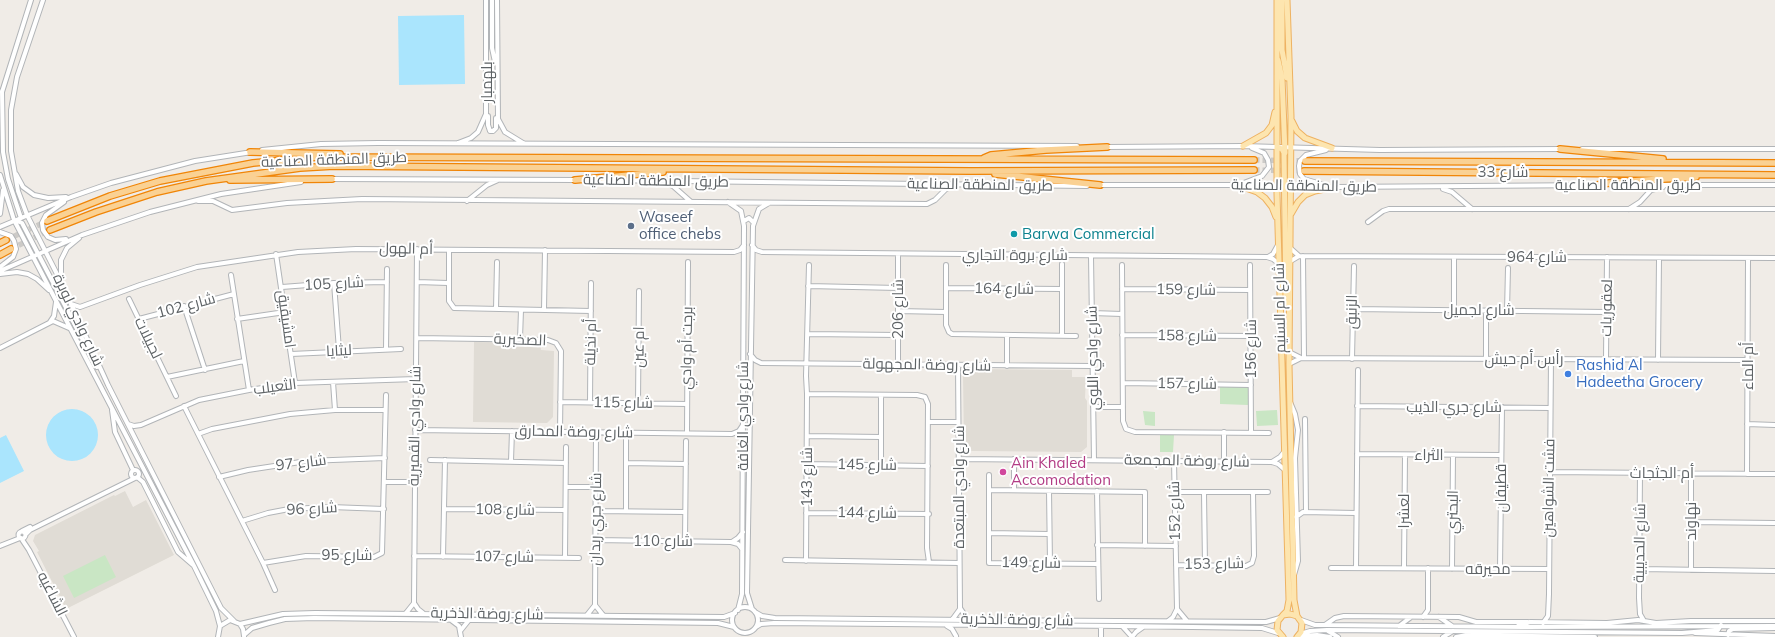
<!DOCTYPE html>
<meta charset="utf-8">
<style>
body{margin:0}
canvas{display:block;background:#f0ece7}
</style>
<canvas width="1775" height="637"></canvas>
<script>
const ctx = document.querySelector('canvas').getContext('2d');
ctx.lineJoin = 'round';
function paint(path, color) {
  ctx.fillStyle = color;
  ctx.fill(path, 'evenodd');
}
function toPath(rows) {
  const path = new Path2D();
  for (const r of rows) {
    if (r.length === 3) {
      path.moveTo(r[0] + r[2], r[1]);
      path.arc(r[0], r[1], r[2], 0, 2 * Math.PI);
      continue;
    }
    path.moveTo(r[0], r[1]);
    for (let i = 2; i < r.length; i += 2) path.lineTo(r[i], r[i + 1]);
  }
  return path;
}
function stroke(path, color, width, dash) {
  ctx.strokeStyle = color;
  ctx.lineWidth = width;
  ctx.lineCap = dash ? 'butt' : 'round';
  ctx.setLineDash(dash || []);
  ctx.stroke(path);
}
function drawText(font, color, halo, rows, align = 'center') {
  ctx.font = font + ' Mulish,Cairo,sans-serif';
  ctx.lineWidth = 4;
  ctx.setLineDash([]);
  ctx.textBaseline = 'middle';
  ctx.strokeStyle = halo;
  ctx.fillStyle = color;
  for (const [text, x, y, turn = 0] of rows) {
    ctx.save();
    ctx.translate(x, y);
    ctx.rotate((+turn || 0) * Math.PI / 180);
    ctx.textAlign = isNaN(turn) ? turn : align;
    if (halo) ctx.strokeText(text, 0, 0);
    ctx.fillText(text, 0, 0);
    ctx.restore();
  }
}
paint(toPath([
 [474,342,540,343,541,350,554,351,553,417,547,423,473,422],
 [969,369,1072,370,1072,377,1086,377,1085,398,1087,401,1087,447,1081,452,971,451,964,445,963,375],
 [125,491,133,507,146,500,174,555,66,609,37,552,39,551,33,541,35,535,114,495,115,496]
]), '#e0dcd5');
paint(toPath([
 [1220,387,1248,387,1248,405,1220,404],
 [1277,410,1278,425,1257,426,1256,411],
 [1143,411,1155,412,1155,426,1145,425],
 [1160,435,1174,435,1173,452,1160,452],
 [105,555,116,577,74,598,63,576]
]), '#c9e6c4');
paint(toPath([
 [464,15,465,84,399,85,398,16],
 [72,435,26],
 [6,435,24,471,0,483,0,438]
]), '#aae5fd');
stroke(toPath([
 [1254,160,1304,161],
 [1254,170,1304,171],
 [6,240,47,221],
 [11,249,50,230]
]), '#cccac7', 5.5, [5.5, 3]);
const minor = toPath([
 [43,0,17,77,11,110,11,151,18,191,27,215,62,284,108,385,221,608,234,621],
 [492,0,492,48,495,62],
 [497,0,498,119,505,132,523,143],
 [2,91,3,152,8,179,21,218],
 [2,92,31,0],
 [488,116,488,125,490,131,493,131,496,128,496,118],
 [458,143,471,138,478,132,486,114,486,0],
 [1106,147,1243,146,1380,150,1561,149],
 [1582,149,1775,149],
 [262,150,321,144,378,143,1077,146],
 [16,174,23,187,34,195,48,198,66,197],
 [0,175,14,220,194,566,216,611,220,626],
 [330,179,577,180],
 [598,180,1087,186],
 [663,183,673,186,690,201],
 [1241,184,1262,176,1269,167,1268,160,1264,153,1252,148],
 [1097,185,1237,185,1335,187,1599,185],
 [1324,185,1304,179,1300,174,1299,166,1300,161,1306,155,1326,150],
 [1611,185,1775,185],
 [1443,189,1452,192,1472,209],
 [198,201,213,201,232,210,287,203,362,199,927,204,935,200,946,189,956,185],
 [467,201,487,185,498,180],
 [64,202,46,215,42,223,43,230,48,237,55,240,66,239],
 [728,202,741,211,744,226,742,594,738,610],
 [1629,209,1640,202,1651,190,1663,187],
 [0,214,3,190],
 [15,220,22,223,97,367],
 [744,221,749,218,753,222],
 [1368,222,1383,211,1389,209,1775,209],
 [0,227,71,197,111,183,195,161,252,152],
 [0,232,11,236,14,241,16,249,13,257,0,267],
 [752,245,756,250,762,252,1267,257,1273,259,1279,264],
 [1289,247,1299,256],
 [417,249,414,603,418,609,423,613],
 [449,250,449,301,454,308,591,311],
 [276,254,295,383],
 [1091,256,1094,460],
 [1303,256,1304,358],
 [1268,257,1273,254,1278,245],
 [1289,262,1299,256,1775,258],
 [946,265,946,325,949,332,952,334,1076,336],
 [1122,265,1123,421,1126,429,1135,432,1269,433],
 [1250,265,1251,432],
 [0,271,82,235,150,212,221,194,301,182],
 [0,274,17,272,28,274,37,279,49,290],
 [231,275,249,390],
 [61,280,61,260,67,248,79,238],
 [417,282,448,283],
 [334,283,339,350],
 [808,286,898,288],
 [282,287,334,283,387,282],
 [946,288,1062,289],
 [1122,289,1250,290],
 [129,299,176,396],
 [71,304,80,307,140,285,197,267,298,252,356,249,734,252,740,250,744,245],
 [184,306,205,370],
 [496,309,497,262],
 [1352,309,1607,312],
 [544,310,545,250],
 [1454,310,1454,257],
 [898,311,946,312],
 [1507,311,1508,268],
 [1092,313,1122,314],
 [139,319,234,294],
 [237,319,285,312],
 [50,322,54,316,56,302],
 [808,334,898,335],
 [1122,335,1251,336],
 [1062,336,1062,264],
 [417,338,548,340,556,343,561,351,560,432],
 [520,339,521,310],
 [0,348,53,321,69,328],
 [386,349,387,269],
 [1289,352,1301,358,1748,360],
 [291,354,401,349],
 [750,354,755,360,761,363,1092,366],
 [1352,359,1354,266],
 [1486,359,1486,311],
 [1606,359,1607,257],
 [1658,360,1659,258],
 [1289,364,1301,358],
 [898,365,898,254],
 [958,366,960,608,968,620],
 [1007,366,1007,336],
 [167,377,244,361],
 [333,382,335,410],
 [1123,383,1251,385],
 [807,394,917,395,925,397,928,404,927,548,929,562],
 [881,395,881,465],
 [560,402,687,404],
 [590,402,591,283],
 [1290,402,1295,414,1298,430,1295,458,1298,561,1294,575],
 [638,403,639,291],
 [184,406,263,563,275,590],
 [1357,406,1550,408],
 [1093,407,1123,407],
 [112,410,115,432,133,470],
 [1305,419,1306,512],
 [928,422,958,422],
 [128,424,134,426,141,425,199,400,249,390,295,383,416,379],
 [1747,424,1775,425],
 [415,430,732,434,739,431,743,425],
 [687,433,688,262],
 [198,434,212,429,290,414,335,410,385,410],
 [807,436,881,437],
 [1357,454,1501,455],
 [959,459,1272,462,1278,464,1285,470],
 [1014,459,1014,490],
 [430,460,566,463],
 [511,461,512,431],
 [1224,462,1224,432],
 [1272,462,1280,457,1284,452],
 [626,463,686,464],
 [807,464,928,466],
 [135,474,4],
 [1549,472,1775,474],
 [1640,473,1639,598,1640,614,1644,621],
 [1747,474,1748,258],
 [989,475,989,563,1098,564],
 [137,477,143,482,178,552,193,565],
 [219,477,248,470,307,461,385,458],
 [384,482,414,482],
 [566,487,596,487],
 [989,490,1145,492,1145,546],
 [1049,491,1050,563],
 [1097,491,1099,599],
 [1175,492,1268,492],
 [1204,493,1205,565],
 [445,509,565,510],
 [596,511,685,512],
 [626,511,626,433],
 [806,513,929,514],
 [1296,517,1303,512,1356,513],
 [242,521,268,513,289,509,331,507,384,509],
 [1691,522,1775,523],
 [22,531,30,527],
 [22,535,3.5],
 [989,533,1049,534],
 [26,534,30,530,135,478],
 [21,538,29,550,74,637],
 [595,540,731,542,738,544,742,549],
 [685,541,686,441],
 [732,542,738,538,743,532],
 [1097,545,1176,546],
 [0,546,20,538],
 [414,556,579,558],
 [443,557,445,460],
 [565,558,566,447],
 [785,560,959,563],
 [806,561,807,394,806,376,809,265],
 [263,563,306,556,374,557,382,553,386,395],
 [1176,565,1246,566,1252,563,1254,556,1253,492],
 [1331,568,1549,569],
 [1356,568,1358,370],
 [1404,568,1405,455],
 [1452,569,1453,455],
 [1500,569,1502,407],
 [1640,569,1775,571],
 [1691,570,1691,473],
 [595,605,603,615],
 [745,620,13],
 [752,609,747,593,753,226,759,209,769,203],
 [1177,609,1187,621],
 [755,612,762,616,775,618,968,620,1266,622,1280,618],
 [406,613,414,603],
 [587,615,595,605,596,432],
 [1423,617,1428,610,1428,568],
 [1439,617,1452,626],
 [451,620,459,626,461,637],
 [952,620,960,609],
 [1301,620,1315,625,1325,625,1524,627,1775,626],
 [1168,621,1173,617,1177,609,1174,461],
 [1543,623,1548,616,1549,594,1551,359],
 [240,624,283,614,315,613,724,617,735,613],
 [1325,625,1335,618,1344,616,1459,617,1476,622,1528,622],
 [947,626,952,629,956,636],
 [1101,626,1101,637],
 [1122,626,1132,637],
 [1399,626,1411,617],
 [1518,626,1530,622,1607,623,1638,620,1656,623,1691,621,1775,621],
 [756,627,761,624,774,623,1122,626,1262,628,1278,633],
 [461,630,469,620],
 [1328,631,1338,637],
 [1695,633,1775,636],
 [1300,634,1310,631,1327,630,1682,633,1718,630,1721,625],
 [244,635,252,628,269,623,285,619,314,618,718,623,734,627],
 [1728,635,1729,631,1733,629,1775,628],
 [1298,636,1317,635,1330,637],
 [218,637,220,626,230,620,240,624,243,629,244,636],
 [1132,637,1136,632,1143,627],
 [1443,637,1453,631],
 [1456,637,1467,635,1595,637]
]);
const major = toPath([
 [1277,0,1277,194,1289,600,1287,611,1283,615],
 [1282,0,1282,50,1287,78],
 [1287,0,1291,116,1289,364,1294,600,1297,616],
 [1278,60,1282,78,1285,153],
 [1292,121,1297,131,1305,138,1332,148],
 [1243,146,1266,133,1272,125,1275,112],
 [1277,147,1282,149,1284,153,1286,303],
 [1237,185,1257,192,1265,198,1272,207,1276,217],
 [1291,214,1298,202,1305,195,1315,191,1335,187],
 [1283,637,1277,630,1278,621,1283,615,1290,614,1297,616,1302,623,1301,632,1297,637]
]);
const highway = toPath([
 [1560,149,1663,159],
 [250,152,340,154],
 [984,158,991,155,1046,150,1107,147],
 [1305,161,1775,163],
 [1304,171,1775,175],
 [995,174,1100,185],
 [230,180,332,179],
 [575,180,663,172],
 [1597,185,1615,182,1696,177],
 [47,221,110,196,160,181,253,163,318,157,1254,160],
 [50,230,96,212,157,192,206,181,300,168,334,166,971,171,1254,170],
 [0,243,6,240],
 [0,255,11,249]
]);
stroke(minor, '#b2b5b8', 6);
stroke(major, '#eeb262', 7);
stroke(highway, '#f08507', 8);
stroke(minor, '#fff', 4);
stroke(major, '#fde5af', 5);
stroke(highway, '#fad193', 5.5);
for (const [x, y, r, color] of [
 [631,226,4,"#5c6f8a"],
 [1014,234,4,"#0f9aa8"],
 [1568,374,4,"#3f7fe0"],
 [1003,472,4,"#d1479c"]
]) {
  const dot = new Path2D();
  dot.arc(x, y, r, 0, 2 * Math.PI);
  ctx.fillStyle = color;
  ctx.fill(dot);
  stroke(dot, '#fff', 1.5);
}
drawText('15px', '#5e6366', '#fff', [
 ["بلهمبار",487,82,-90],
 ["طريق المنطقة الصناعية",334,160,-2],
 ["شارع 33",1503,172],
 ["طريق المنطقة الصناعية",656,181,1],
 ["طريق المنطقة الصناعية",980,185,1],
 ["طريق المنطقة الصناعية",1628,185],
 ["طريق المنطقة الصناعية",1304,186,1],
 ["أم الهول",406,249,1],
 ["شارع بروة التجاري",1015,255],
 ["شارع 964",1537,257],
 ["شارع 105",334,284,-3],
 ["شارع 164",1004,289,1],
 ["شارع 159",1186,290,1],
 ["شارع 102",186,306,-15],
 ["شارع ام السنيم",1280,308,-91],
 ["لعقوريات",1607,308,-89],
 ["شارع 206",898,309,-90],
 ["شارع لجميل",1479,310],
 ["الزنبق",1352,312,-89],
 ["امشيقيق",286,319,82],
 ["شارع وادي لوبرة",78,320,65],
 ["شارع 158",1187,336,1],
 ["لجبيلات",148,338,64],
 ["الصخبرية",520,340,2],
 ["أم نذيلة",591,342,-89],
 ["ام عين",639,347,-89],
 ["برجت أم وادي",687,348,-89],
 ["شارع 156",1251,349,-90],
 ["ليثايا",339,351,-3],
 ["شارع وادي اللوي",1093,358,-91],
 ["رأس أم حيش",1524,359],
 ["شارع روضة المجهولة",927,365,1],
 ["أم الماء",1748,366,-90],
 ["شارع 157",1187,384,1],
 ["الثعيلب",275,387,-7],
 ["شارع 115",623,403,1],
 ["شارع جري الذيب",1454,407],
 ["شارع وادي الغافة",743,416,-90],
 ["شارع وادي القميرية",415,426,-89],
 ["شارع روضة المحارق",574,432,1],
 ["الثراء",1429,455],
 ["شارع روضة المجمعة",1187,461,1],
 ["شارع 97",301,463,-7],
 ["شارع 145",867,465,1],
 ["أم الجثجاث",1662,473],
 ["شارع 143",807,477,-90],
 ["شارع وادي المبتعدة",959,487,-90],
 ["قطيفان",1501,488,-90],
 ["فشت الشواهين",1549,488,-89],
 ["شارع 96",312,509,-3],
 ["شارع 108",505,510,1],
 ["شارع 152",1175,511,-91],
 ["لعشرا",1404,511,-90],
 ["البحتري",1453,512,-89],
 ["شارع 144",867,513,1],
 ["شارع جري ربدان",596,519,-89],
 ["نهاوند",1691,521,-90],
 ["شارع 110",663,541],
 ["شارع الحديبية",1640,543,-89],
 ["شارع 95",347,555],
 ["شارع 107",504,557,1],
 ["شارع 149",1031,563,1],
 ["شارع 153",1214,564,-1],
 ["محيرقه",1488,569],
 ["الشاغيه",52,594,63],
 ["شارع روضة الذخرية",487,614,1],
 ["شارع روضة الذخرية",1017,620,1]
]);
drawText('15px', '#4e5e75', '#fff', [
 ["Waseef",639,217],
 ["office chebs",639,234]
], 'left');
drawText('15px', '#0d838f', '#fff', [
 ["Barwa Commercial",1022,234]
], 'left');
drawText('15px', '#366cbe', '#fff', [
 ["Rashid Al",1576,365],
 ["Hadeetha Grocery",1576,382]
], 'left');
drawText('15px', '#b23c85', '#fff', [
 ["Ain Khaled",1011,463],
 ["Accomodation",1011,480]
], 'left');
</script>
